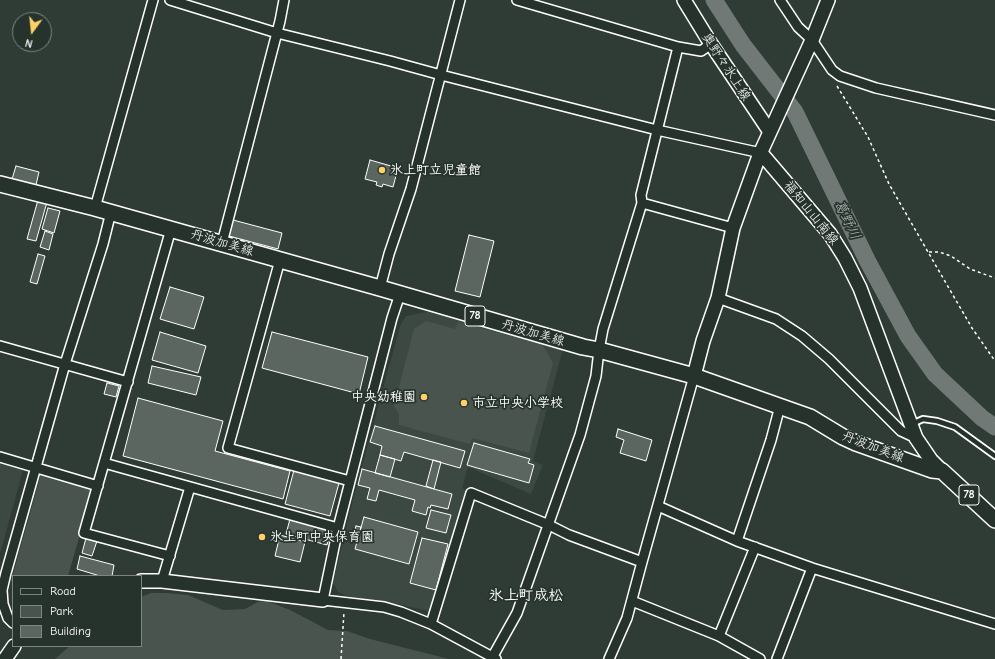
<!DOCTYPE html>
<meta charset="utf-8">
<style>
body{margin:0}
#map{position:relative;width:995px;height:659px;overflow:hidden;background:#2f3b35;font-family:"Comic Neue",sans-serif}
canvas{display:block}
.legend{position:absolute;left:12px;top:575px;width:130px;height:72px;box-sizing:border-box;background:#26332d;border:1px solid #7d8581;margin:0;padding:5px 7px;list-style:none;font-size:12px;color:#fff}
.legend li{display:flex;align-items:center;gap:8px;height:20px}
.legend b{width:20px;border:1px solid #7d8581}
.north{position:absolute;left:12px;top:12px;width:40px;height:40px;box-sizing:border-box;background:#26332d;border:1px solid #7d8581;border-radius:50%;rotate:195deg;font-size:11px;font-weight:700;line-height:16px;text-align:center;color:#fff}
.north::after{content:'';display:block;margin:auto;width:14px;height:18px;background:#ffd166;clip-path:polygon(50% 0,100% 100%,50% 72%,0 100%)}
</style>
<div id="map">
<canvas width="995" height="659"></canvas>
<ul class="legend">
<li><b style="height:5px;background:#26332d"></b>Road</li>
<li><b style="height:11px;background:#4a544f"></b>Park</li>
<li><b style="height:11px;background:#5b6661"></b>Building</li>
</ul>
<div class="north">N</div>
</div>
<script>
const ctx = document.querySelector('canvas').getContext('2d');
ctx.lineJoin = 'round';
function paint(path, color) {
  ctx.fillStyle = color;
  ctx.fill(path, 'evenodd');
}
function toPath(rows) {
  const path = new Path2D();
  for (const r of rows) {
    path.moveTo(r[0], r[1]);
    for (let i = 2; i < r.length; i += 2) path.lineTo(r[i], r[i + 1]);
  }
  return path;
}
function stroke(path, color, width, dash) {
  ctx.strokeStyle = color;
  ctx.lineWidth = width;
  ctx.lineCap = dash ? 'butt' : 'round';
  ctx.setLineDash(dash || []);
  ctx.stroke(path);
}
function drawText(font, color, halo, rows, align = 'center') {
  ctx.font = font + ' "Comic Neue","Klee One",sans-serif';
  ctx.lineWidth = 3.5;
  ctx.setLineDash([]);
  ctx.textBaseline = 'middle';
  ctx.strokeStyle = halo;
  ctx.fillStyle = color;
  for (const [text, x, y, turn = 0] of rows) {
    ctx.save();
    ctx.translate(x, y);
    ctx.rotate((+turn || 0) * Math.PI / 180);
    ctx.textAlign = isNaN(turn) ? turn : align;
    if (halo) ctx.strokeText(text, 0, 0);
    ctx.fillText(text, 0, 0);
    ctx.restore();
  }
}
paint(toPath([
 [432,311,564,345,533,461,543,465,531,494,468,467,462,488,466,490,432,609,428,611,398,604,347,596,338,592,333,583,354,496,400,326,406,316],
 [0,463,23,470,0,554]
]), '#3c4842');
paint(toPath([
 [426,321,455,329,458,322,542,344,553,363,529,453,472,438,470,444,399,425,399,414,394,406,414,329],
 [41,474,93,489,68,576,13,576,13,582,11,581],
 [151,593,166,593,188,595,223,610,245,609,258,602,267,601,290,610,328,630,347,631,370,639,449,659,55,659,70,646,141,646,141,597]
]), '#4a544f');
stroke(toPath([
 [714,0,743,45,795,112,867,260,908,336,935,374,982,418,995,427]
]), '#707975', 17);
const building = toPath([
 [370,160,398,168,393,187,383,184,382,187,376,185,377,182,365,179,370,160],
 [16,166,39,172,36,185,12,179,16,166],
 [38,200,47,202,36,241,27,239,38,200],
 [48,208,60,211,54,233,42,229,48,208],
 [233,220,282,233,278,249,229,236,233,220],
 [45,231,53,234,49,250,40,247,45,231],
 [469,235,494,241,480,297,455,291,469,235],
 [38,254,45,256,37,284,30,282,38,254],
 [170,287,204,297,194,329,160,319,170,287],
 [160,332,206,346,198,373,152,360,160,332],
 [272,332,368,357,359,394,262,368,272,332],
 [152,366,201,377,196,395,148,383,152,366],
 [107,383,119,386,116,397,104,394,107,383],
 [138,398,223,421,215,451,290,471,283,499,123,456,138,398],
 [375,426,465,451,460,468,404,452,401,461,380,455,382,446,370,442,375,426],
 [618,429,652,440,646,461,620,453,624,440,616,437,618,429],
 [474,443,530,459,528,463,534,465,529,483,467,465,474,443],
 [380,455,395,459,390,477,375,473,380,455],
 [433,460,441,462,434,489,426,486,433,460],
 [362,469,452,494,448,509,431,505,430,508,428,507,426,515,412,511,415,500,379,490,376,501,367,499,370,488,358,485,362,469],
 [294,470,339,483,330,516,285,504,294,470],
 [431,510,451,515,446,533,426,528,431,510],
 [364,517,418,532,409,564,355,549,364,517],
 [290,519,331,530,327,545,286,534,290,519],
 [356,526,361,527,358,538,353,537,356,526],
 [280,535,305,542,300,562,275,556,280,535],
 [86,538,97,541,92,556,82,553,86,538],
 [422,538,448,544,436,590,410,583,422,538],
 [80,556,114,565,112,576,100,576,77,569,80,556]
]);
paint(building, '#5b6661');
stroke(building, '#fff', 1);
const lane = toPath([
 [912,424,923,419,937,421,955,427,995,456]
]);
const street = toPath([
 [170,0,277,33,390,61,441,75,657,130,761,153],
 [517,0,678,47,701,51,711,44],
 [780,0,798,27,812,40,832,70,840,76,876,88,995,115],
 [642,203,733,228],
 [95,208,153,0],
 [222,243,280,21,284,0],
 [280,260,228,448,350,481],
 [380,288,389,254,411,189,460,0],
 [400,294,392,318,338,528,323,600,384,607,401,612,431,624,496,659],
 [718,298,776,319,802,336,829,359,901,431,916,438],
 [0,346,128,382],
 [0,457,98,486],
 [104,463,338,528],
 [658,506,737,541,812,568,995,624],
 [737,541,771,440,780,406],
 [170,556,84,533,171,229],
 [162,581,190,487],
 [632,601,719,636,760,659],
 [13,623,8,618,3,604,2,590,6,573,65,364,103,244,111,212],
 [431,624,471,493,549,525,569,535,642,562],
 [719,636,755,547],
 [493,656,517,613,580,435,596,376,599,350,603,329,642,203,641,195,678,47],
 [609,659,627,618,642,562,694,376],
 [777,659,812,568]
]);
const secondary = toPath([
 [684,0,711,44,770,132],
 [761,153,830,234,845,258,860,288,916,438,931,460,942,471],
 [694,376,703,341,718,298,733,228,759,156,812,40,828,0],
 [141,581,162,581,323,600],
 [5,659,14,646]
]);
const primary = toPath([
 [0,184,95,208,380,288,583,347,599,350,694,376,810,417,843,437,856,443,932,470,942,471,995,520]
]);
stroke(lane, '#fff', 8);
stroke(street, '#fff', 12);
stroke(secondary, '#fff', 16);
stroke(primary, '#fff', 18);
stroke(toPath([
 [837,86,868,137,889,184,928,252,972,328,995,361],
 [929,252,939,252,951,256,970,269,995,278],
 [341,659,344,612]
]), '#fff', 1.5, [3, 3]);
stroke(lane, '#26332d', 4.5);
stroke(street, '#26332d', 9);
stroke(secondary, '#26332d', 13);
stroke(primary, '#26332d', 15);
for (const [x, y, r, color] of [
 [382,170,4,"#ffd166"],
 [424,397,4,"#ffd166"],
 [464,403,4,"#ffd166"],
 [262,537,4,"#ffd166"]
]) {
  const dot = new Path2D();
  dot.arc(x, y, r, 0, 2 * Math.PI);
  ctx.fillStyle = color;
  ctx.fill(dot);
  stroke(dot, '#26332d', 1.5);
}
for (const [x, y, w] of [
 [475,316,20],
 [969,495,20]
]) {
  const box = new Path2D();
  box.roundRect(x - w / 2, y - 10, w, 20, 3);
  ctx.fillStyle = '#26332d';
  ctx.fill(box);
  stroke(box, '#fff', 1);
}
drawText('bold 12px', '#fff', null, [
 ["78",475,316],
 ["78",969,495]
]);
drawText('13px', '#fff', '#26332d', [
 ["奥野々氷上線",726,67,57],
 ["福知山山南線",811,213,51],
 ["丹波加美線",222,243,16],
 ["丹波加美線",533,333,16],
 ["丹波加美線",873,447,21]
]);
drawText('bold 13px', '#fff', '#26332d', [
 ["氷上町立児童館",390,170],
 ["中央幼稚園",416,397,"right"],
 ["市立中央小学校",472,403],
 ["氷上町中央保育園",270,537]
], 'left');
drawText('italic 14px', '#b8bcba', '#26332d', [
 ["葛野川",847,220,64]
]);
drawText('bold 15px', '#fff', '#26332d', [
 ["氷上町成松",526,596]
]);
</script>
